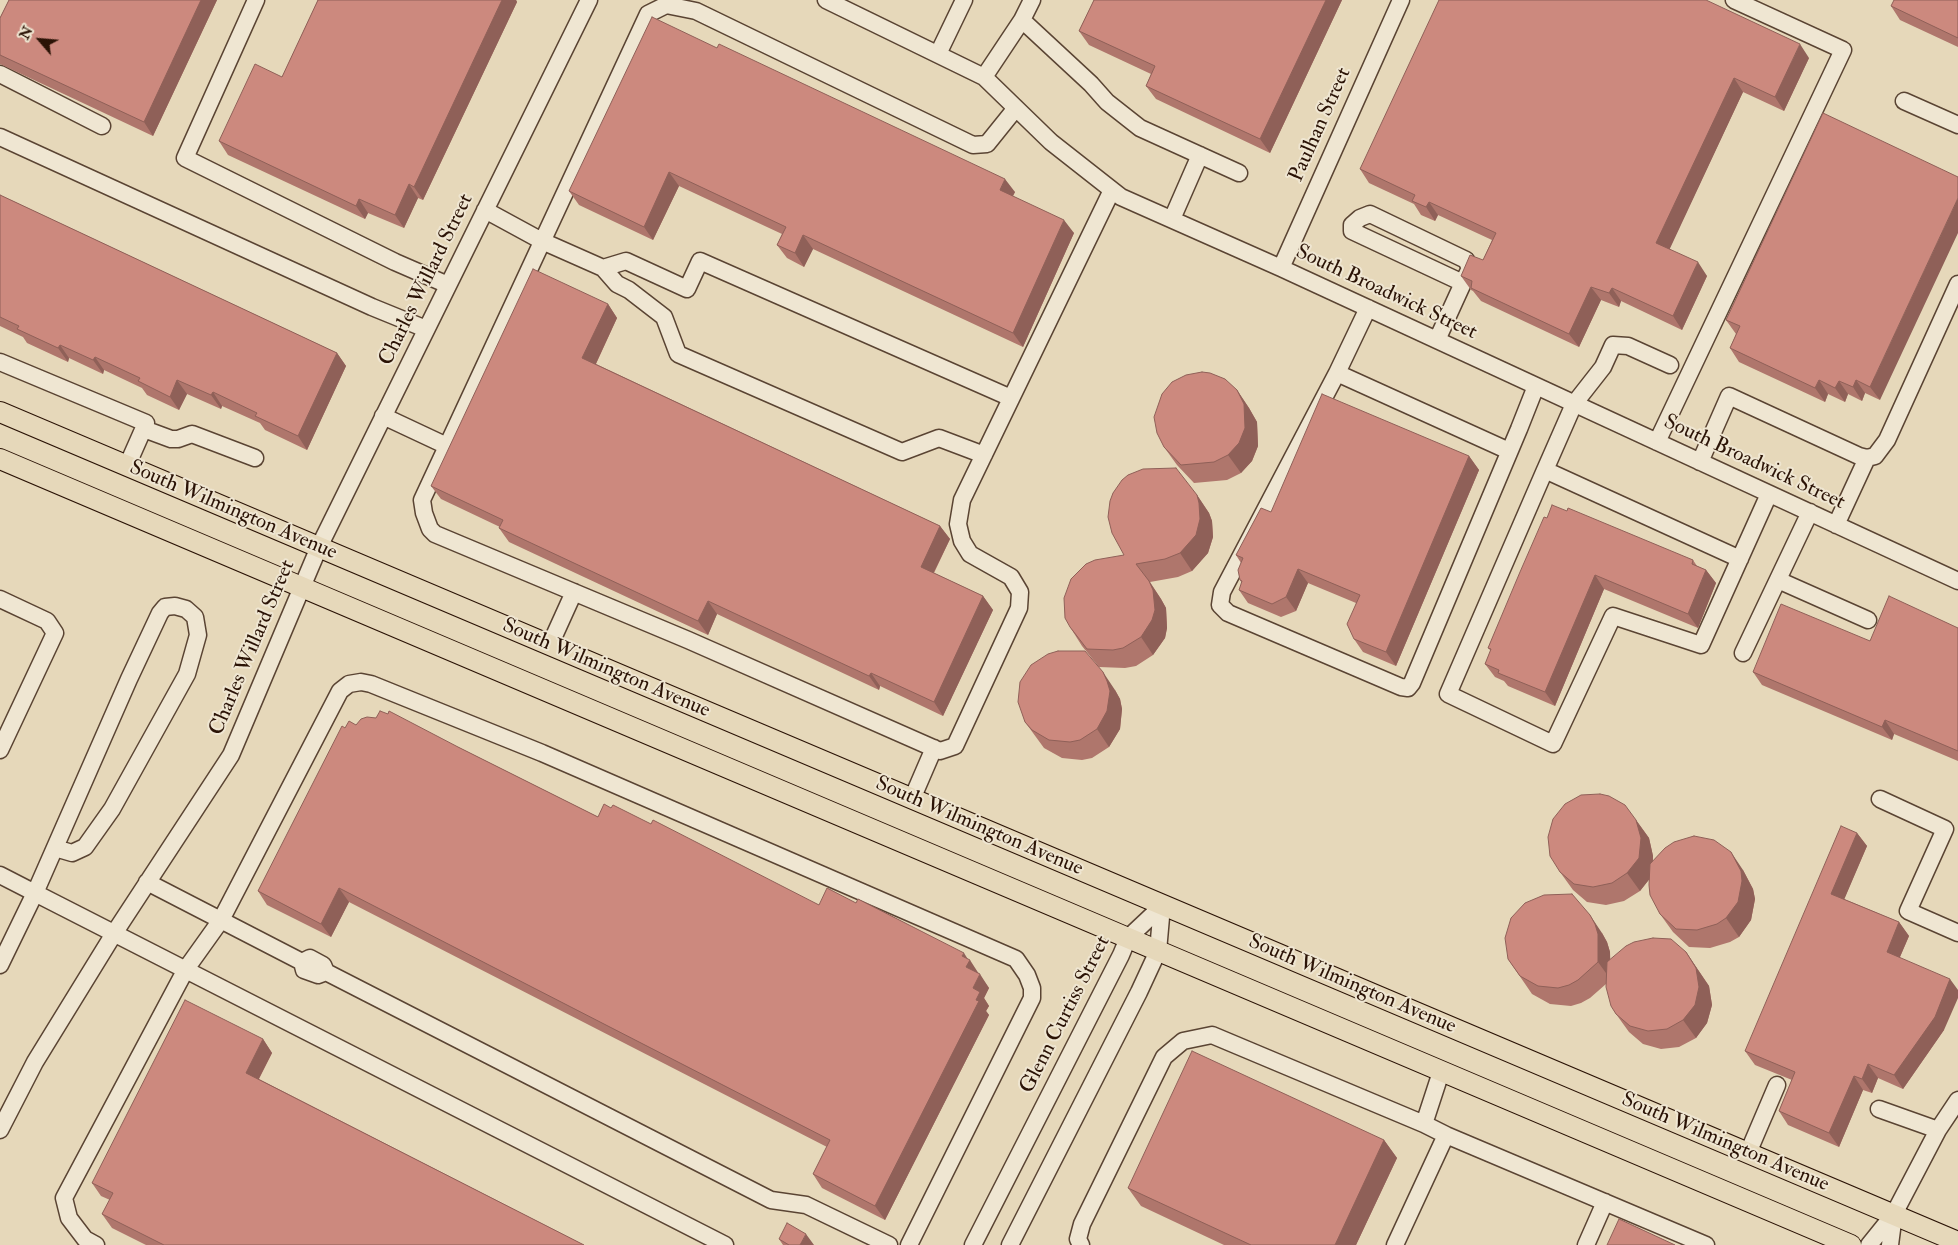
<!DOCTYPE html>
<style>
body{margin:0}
#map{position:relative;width:1958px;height:1245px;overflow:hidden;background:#e6d8ba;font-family:"IM FELL Double Pica",serif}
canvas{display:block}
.north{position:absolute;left:15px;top:15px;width:50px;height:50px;-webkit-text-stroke:4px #efe6d2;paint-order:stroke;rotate:297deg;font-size:14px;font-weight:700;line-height:20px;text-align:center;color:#2b1306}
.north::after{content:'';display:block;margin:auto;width:18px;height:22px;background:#2b1306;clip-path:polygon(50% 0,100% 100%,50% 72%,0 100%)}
</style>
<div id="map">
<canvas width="1958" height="1245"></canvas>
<div class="north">N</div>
</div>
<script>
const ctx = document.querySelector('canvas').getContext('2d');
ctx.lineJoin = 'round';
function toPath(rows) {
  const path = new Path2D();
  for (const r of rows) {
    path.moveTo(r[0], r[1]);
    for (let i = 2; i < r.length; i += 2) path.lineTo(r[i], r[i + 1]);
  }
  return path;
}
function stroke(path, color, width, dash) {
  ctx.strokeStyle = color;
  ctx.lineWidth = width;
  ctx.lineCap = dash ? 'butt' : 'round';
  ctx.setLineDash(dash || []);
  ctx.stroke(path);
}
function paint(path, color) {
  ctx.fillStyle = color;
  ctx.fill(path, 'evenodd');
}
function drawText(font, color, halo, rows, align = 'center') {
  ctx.font = font + ' "IM FELL Double Pica",serif';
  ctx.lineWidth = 4;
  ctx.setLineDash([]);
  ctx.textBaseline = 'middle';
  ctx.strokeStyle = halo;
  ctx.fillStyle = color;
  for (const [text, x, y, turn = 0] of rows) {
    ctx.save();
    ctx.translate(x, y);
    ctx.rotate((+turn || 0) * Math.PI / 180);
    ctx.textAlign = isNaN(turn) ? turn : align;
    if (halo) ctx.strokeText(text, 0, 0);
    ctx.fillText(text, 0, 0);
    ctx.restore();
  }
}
const minor = toPath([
 [256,0,185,158,395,262,448,285],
 [826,0,984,77,1051,142,1121,197,1281,268,1958,581],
 [1022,20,1032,0],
 [938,54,964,0],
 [0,74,102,126],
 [984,77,1022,20,1091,84,1107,102,1140,128,1239,173],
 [1904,101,1958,125],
 [1016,108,987,144,973,145,696,11,666,5,648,14,422,500,424,513,430,529,435,534,688,640,940,751,955,746,1019,608,1020,592,1011,577,970,554,962,541,958,524,962,500,1112,190],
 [0,137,372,307,426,329],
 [485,210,542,241,603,268,617,284,629,290,664,317,678,354,902,452,939,438,984,455],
 [1172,219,1200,155],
 [603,268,626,261,687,289,700,261,1011,398],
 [1281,268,1401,0],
 [1437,340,1463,283,1470,268,1466,260,1370,214,1360,218,1352,225,1352,231,1463,283],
 [0,362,146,423,127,466],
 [1337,373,1368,308],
 [383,416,447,446],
 [144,429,171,439,178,439,192,434,255,458],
 [1657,442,1843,50,1734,0],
 [1509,451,1337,373,1222,592,1220,605,1228,613,1401,687,1408,688,1412,683,1519,429,1536,386],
 [1700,462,1729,396,1859,456,1867,458,1875,456,1887,440,1958,284],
 [1545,470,1574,404,1603,367,1613,345,1628,346,1670,365],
 [1836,525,1867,458],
 [1740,559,1545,470,1448,694,1553,744,1613,616,1701,645,1769,494],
 [1778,580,1868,620],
 [0,599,47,621,55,633,0,750],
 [550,645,574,592],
 [1743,653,1810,512],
 [912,799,934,748],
 [1880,799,1945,829,1908,911,1958,933],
 [0,875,35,893,129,679,160,613,165,607,175,606,186,609,195,617,198,635,187,674,112,809,85,847,72,853,55,848],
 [147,882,302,962,304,970,318,975,326,972,323,965,310,958,302,962],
 [0,965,35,893,725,1245],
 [326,972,771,1200,806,1205,889,1245],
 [1879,1109,1938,1130],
 [0,1130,35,1062,115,932,231,755,319,547,589,0],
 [1446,1135,1706,1245],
 [1748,1153,1777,1085],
 [96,1245,85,1239,69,1218,64,1198,186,969,221,920,340,691,349,684,361,682,371,684,542,753,1016,959,1027,975,1032,988,1032,998,909,1245],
 [973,1245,1121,955,1128,938,1162,906],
 [1010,1245,1139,992,1158,951,1162,906],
 [1081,1245,1078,1239,1082,1224,1164,1057,1183,1041,1212,1035,1424,1124],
 [1395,1245,1446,1135,1424,1124,1441,1072],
 [1586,1245,1605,1202],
 [1869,1245,1894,1214,1938,1130,1958,1100],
 [1890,1245,1894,1214]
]);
const major = toPath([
 [0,412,1958,1242],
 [0,459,1851,1245]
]);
stroke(minor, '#5a4433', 19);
stroke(major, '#2b1306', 22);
stroke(minor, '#efe6d2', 16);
stroke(major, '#e6d8ba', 20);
paint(toPath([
 [9,0,217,0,153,136,0,64,0,18],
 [318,0,516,0,517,2,423,200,418,198,404,228,368,213,365,219,228,155,219,141,282,77],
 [1094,0,1342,0,1270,153,1156,99,1146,86,1151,74,1089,45,1079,31],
 [1958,0,1958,47,1900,20,1891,6],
 [717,48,1015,192,1013,196,1074,233,1023,347,813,249,804,267,787,258,777,245,782,234,679,186,653,240,579,205,569,191],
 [1809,58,1784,111,1743,92,1669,249,1707,276,1682,330,1621,301,1619,307,1601,300,1579,347,1481,301,1473,291,1471,290,1461,276,1483,260,1492,240,1438,215,1435,221,1421,215,1414,204,1369,183,1360,169],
 [1823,113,1880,400,1865,393,1862,401,1848,394,1845,402,1828,394,1825,402,1739,362,1730,348,1736,334,1726,320],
 [0,195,337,353,346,366,307,450,265,430,260,423,222,406,221,409,187,394,179,410,147,395,142,388,104,370,103,374,69,358,68,362,27,343,23,337,0,326],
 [608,304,617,318,596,364,940,526,950,539,934,573,983,596,993,610,943,716,880,686,879,690,717,614,708,635,509,542,499,528,500,527,441,499,431,486],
 [1237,390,1249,408,1257,422,1258,446,1252,461,1241,473,1227,480,1194,483,1177,465,1164,447],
 [1469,456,1479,470,1396,666,1363,652,1354,639,1356,603,1308,583,1296,611,1281,617,1248,603,1239,590,1242,583,1240,580,1241,563,1236,555],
 [1197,495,1209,513,1212,521,1213,537,1208,553,1192,571,1178,577,1150,582,1161,599,1166,608,1167,628,1165,638,1153,655,1136,666,1125,668,1099,667,1082,646,1070,627,1124,555],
 [1547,518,1693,560,1697,566,1706,570,1716,583,1698,628,1604,589,1555,706,1508,686,1504,681,1495,677,1485,664,1491,651,1488,648],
 [1958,628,1958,761,1894,734,1892,740,1762,685,1753,672,1870,641],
 [1115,690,1120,699,1122,709,1120,729,1109,747,1092,758,1082,760,1062,758,1044,748,1025,722],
 [356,725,458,747,598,817,819,905,968,960,989,988,984,998,989,1006,986,1011,989,1015,885,1220,822,1188,813,1174,827,1147,349,902,331,937,267,905,258,891,345,728],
 [1636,820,1649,838,1653,856,1653,861,1743,870,1753,889,1755,899,1751,920,1739,937,1730,942,1710,948,1689,947,1673,932,1660,914,1649,879,1640,891,1624,901,1606,905,1587,902,1573,890,1560,872],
 [1857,833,1867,846,1844,899,1899,922,1909,936,1900,957,1944,1030,1903,1089,1878,1078,1872,1093,1863,1090,1839,1147,1788,1125,1779,1111,1792,1080,1755,1065,1745,1051],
 [1602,933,1607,942,1610,952,1610,960,1686,952,1709,986,1712,1005,1707,1023,1696,1038,1679,1047,1661,1049,1643,1044,1629,1032,1616,1014,1606,984,1590,998,1581,1003,1571,1006,1550,1004,1532,994,1508,959],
 [263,1039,272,1053,259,1079,584,1245,146,1245,112,1228,102,1214,110,1200,101,1196,92,1183],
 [1384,1140,1397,1158,1356,1245,1224,1245,1141,1206,1128,1188],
 [779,1239,814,1245,783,1245]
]), '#af766c');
paint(toPath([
 [201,0,217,0,153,136,144,122],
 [502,0,516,0,517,2,423,200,414,187],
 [1326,0,1342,0,1270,153,1260,139],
 [1800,44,1809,58,1784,111,1775,97],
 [1734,78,1743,92,1666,257,1656,243],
 [669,172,679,186,653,240,644,227],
 [1005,179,1015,192,1009,203,1000,190],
 [409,184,418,198,404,228,395,215],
 [1958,198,1958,233,1880,400,1870,387],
 [359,199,368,213,365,219,356,206],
 [1429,202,1438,215,1435,221,1426,207],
 [1064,220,1074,233,1023,347,1013,333],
 [803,235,813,249,804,267,795,253],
 [1698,262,1707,276,1682,330,1673,316],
 [1591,287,1601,300,1579,347,1569,334],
 [1612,288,1621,301,1619,307,1609,293],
 [608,304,617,318,592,372,582,358],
 [60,345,69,358,68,362,58,348],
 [337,353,346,366,307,450,298,436],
 [95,357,104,370,103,374,93,360],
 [177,380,187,394,179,410,170,397],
 [1819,380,1828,394,1825,402,1815,388],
 [1856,380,1865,393,1862,401,1853,387],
 [1839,381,1848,394,1845,402,1835,388],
 [1237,390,1249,408,1257,422,1258,446,1252,461,1241,473,1228,455],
 [213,392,222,406,221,409,211,395],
 [1469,456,1479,470,1396,666,1386,652],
 [1197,495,1209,513,1212,521,1213,537,1208,553,1192,571,1180,553],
 [940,526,950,539,930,580,921,567],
 [1298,569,1308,583,1296,611,1286,597],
 [1706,570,1716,583,1698,628,1688,614],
 [1595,575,1604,589,1555,706,1545,692],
 [1149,581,1161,599,1166,608,1167,628,1165,638,1153,655,1141,637],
 [983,596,993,610,943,716,934,702],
 [708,601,717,614,708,635,698,621],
 [1103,672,1115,690,1120,699,1122,709,1120,729,1109,747,1097,729],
 [871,673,880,686,879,690,869,676],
 [1885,720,1894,734,1892,740,1882,727],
 [1636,820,1649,838,1653,856,1652,876,1640,891,1627,873],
 [1857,833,1867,846,1841,907,1831,894],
 [1731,852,1743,870,1753,889,1755,899,1751,920,1739,937,1726,918],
 [339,888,349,902,331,937,321,924],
 [1590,915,1602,933,1607,942,1610,952,1611,980,1598,962],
 [1899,922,1909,936,1896,966,1887,952],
 [1686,952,1709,986,1712,1005,1707,1023,1696,1038,1683,1020],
 [964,953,969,961,970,960,979,974,966,967,962,956],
 [980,974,989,988,984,998,989,1006,986,1011,989,1015,885,1220,875,1206,976,1000,973,988],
 [1950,979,1958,990,1958,998,1944,1030,1903,1089,1894,1075],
 [263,1039,272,1053,255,1086,246,1073],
 [1868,1064,1878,1078,1872,1093,1862,1079],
 [1854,1076,1863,1090,1839,1147,1829,1133],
 [1384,1140,1397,1158,1356,1245,1335,1245],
 [806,1234,814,1245,800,1245]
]), '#8f6058');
const building = toPath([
 [9,0,201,0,144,122,0,55,0,18,9,0],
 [318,0,502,0,414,187,409,184,395,215,359,199,356,206,219,141,255,64,282,77,318,0],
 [1094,0,1326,0,1260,139,1146,86,1155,66,1079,31,1094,0],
 [1439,0,1706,0,1800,44,1775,97,1734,78,1656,243,1698,262,1673,316,1612,288,1609,293,1591,287,1569,334,1471,288,1472,281,1461,276,1470,255,1483,260,1496,233,1429,202,1426,207,1412,201,1415,195,1360,169,1439,0],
 [1894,0,1958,0,1958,38,1891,6,1894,0],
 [652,17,717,48,719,44,1005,179,1000,190,1064,220,1013,333,803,235,795,253,777,245,786,227,669,172,644,227,569,191,652,17],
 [1823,113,1958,177,1958,198,1870,387,1856,380,1853,387,1839,381,1835,388,1819,380,1815,388,1730,348,1740,326,1726,320,1823,113],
 [0,195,337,353,298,436,255,416,257,413,213,392,211,395,177,380,170,397,138,381,140,378,95,357,93,360,60,345,58,348,17,329,19,326,0,317,0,195],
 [533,269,608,304,582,358,940,526,921,567,983,596,934,702,871,673,869,676,708,601,698,621,499,528,503,520,431,486,533,269],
 [1202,372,1210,373,1225,379,1237,390,1244,404,1245,428,1239,443,1228,455,1214,462,1181,465,1164,447,1157,433,1154,417,1162,394,1172,382,1186,375,1202,372],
 [1322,394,1469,456,1386,652,1354,639,1347,624,1360,595,1298,569,1286,597,1272,604,1239,590,1242,581,1240,580,1238,570,1243,558,1236,555,1261,508,1271,512,1322,394],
 [1176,468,1197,495,1199,503,1200,519,1196,535,1180,553,1165,559,1136,564,1149,581,1153,590,1155,610,1152,620,1141,637,1123,648,1113,650,1087,649,1070,627,1065,618,1064,598,1071,579,1086,564,1095,560,1124,555,1112,533,1108,517,1110,501,1113,493,1122,480,1128,475,1143,469,1176,468],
 [1552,505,1567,511,1568,508,1693,560,1692,564,1706,570,1688,614,1595,575,1545,692,1498,673,1499,670,1485,664,1491,649,1488,648,1520,572,1544,517,1547,518,1552,505],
 [1889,596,1958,628,1958,751,1885,720,1882,727,1753,672,1781,604,1870,641,1889,596],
 [1058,651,1085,651,1103,672,1107,681,1110,691,1107,711,1097,729,1080,740,1070,742,1049,740,1032,730,1025,722,1018,702,1020,682,1031,665,1048,654,1058,651],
 [380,711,388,714,389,711,458,747,598,817,604,804,611,808,613,805,651,824,653,820,819,905,827,888,856,903,858,899,964,953,962,956,970,960,966,967,980,974,973,988,980,992,976,1000,979,1001,875,1206,813,1174,830,1140,339,888,321,924,258,891,342,726,345,728,349,721,356,725,361,719,367,717,376,718,380,711],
 [1600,794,1609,796,1625,805,1636,820,1641,838,1639,858,1627,873,1612,883,1593,887,1574,884,1560,872,1550,856,1548,837,1553,819,1565,804,1581,795,1600,794],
 [1841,826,1857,833,1831,894,1899,922,1887,952,1950,979,1935,1017,1894,1075,1868,1064,1862,1079,1854,1076,1829,1133,1779,1111,1795,1072,1745,1051,1841,826],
 [1694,836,1714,840,1731,852,1741,871,1742,881,1738,902,1726,918,1717,924,1697,930,1676,929,1660,914,1650,895,1649,885,1650,864,1665,848,1674,842,1694,836],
 [1572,894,1590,915,1595,924,1598,934,1598,962,1578,980,1569,985,1558,988,1538,986,1520,976,1508,959,1505,938,1511,918,1525,903,1544,895,1572,894],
 [1653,938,1671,939,1686,952,1696,968,1699,987,1695,1005,1683,1020,1667,1029,1648,1031,1630,1026,1616,1014,1611,1006,1606,987,1607,962,1626,946,1634,942,1653,938],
 [185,1000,263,1039,246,1073,584,1245,164,1245,102,1214,113,1193,92,1183,185,1000],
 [1192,1051,1384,1140,1335,1245,1251,1245,1128,1188,1192,1051],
 [1619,1219,1675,1245,1607,1245,1619,1219],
 [787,1223,806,1234,800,1245,789,1245,779,1239,787,1223]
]);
paint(building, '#cc897e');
stroke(building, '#8f6058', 1);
drawText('21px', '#2b1306', '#efe6d2', [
 ["Paulhan Street",1321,125,-66],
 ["Charles Willard Street",427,280,-64],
 ["South Broadwick Street",1386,293,25],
 ["South Broadwick Street",1754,463,25],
 ["South Wilmington Avenue",233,511,23],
 ["Charles Willard Street",253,648,-67],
 ["South Wilmington Avenue",606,669,23],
 ["South Wilmington Avenue",979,827,23],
 ["South Wilmington Avenue",1352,985,23],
 ["Glenn Curtiss Street",1066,1015,-63],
 ["South Wilmington Avenue",1725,1143,23]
]);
</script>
